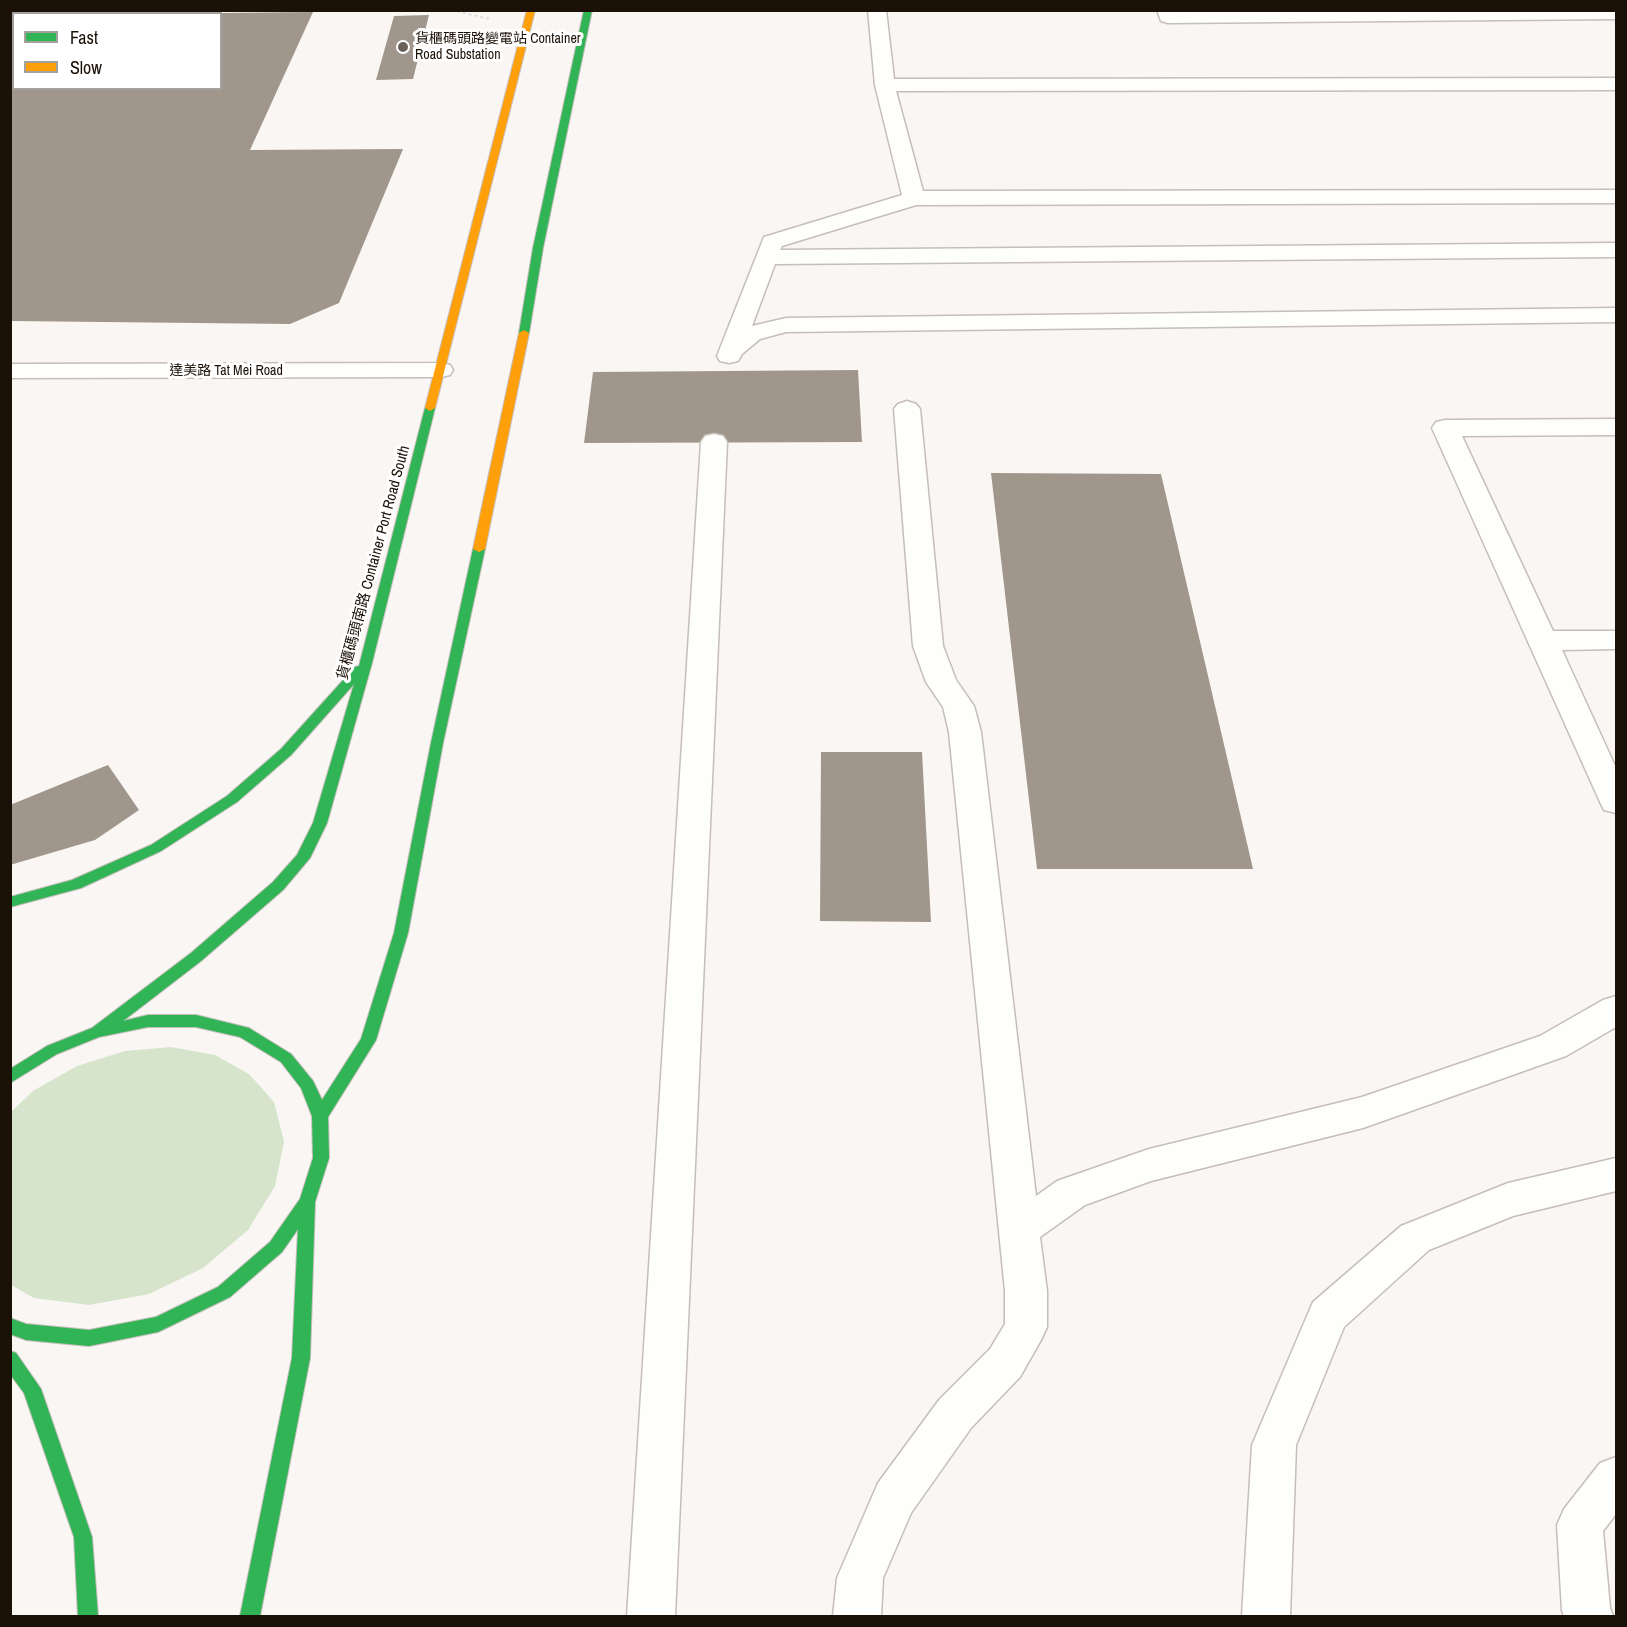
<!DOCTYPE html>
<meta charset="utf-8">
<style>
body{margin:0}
#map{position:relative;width:1627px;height:1627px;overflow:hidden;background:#f9f6f4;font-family:"Archivo Narrow",sans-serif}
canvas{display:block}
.frame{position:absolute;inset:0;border:12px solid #1b1107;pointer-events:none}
.legend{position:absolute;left:12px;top:12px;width:210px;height:78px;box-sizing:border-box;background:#fff;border:2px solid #a4a09c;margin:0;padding:8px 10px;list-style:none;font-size:18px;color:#1b1107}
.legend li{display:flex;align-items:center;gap:12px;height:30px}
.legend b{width:30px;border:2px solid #a4a09c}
</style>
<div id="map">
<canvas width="1627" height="1627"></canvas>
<div class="frame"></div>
<ul class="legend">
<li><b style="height:8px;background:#30b455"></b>Fast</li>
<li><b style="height:8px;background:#ff9f0a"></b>Slow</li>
</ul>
</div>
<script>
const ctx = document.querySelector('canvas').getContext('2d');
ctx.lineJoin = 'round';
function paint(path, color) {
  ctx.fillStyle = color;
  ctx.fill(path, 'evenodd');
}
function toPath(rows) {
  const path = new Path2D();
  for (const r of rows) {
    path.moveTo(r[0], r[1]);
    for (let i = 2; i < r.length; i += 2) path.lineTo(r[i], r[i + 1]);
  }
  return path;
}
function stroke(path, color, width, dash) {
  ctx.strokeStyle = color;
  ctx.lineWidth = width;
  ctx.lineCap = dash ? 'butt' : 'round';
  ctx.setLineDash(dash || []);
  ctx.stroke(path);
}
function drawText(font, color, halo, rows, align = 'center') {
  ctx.font = font + ' "Archivo Narrow","Noto Sans TC",sans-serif';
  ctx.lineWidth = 6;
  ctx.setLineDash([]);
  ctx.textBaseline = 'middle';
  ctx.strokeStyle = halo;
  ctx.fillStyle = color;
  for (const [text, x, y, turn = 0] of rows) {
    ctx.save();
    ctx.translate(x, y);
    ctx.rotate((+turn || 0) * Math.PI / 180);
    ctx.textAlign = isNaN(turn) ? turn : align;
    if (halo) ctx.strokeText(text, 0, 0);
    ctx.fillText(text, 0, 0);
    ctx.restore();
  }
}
paint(toPath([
 [171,1047,215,1055,249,1074,274,1102,284,1142,275,1186,248,1230,203,1268,149,1294,89,1305,34,1298,11,1285,11,1112,33,1091,77,1066,125,1051]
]), '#d6e4cc');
paint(toPath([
 [313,12,250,150,403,149,339,303,290,324,10,321,10,14,14,14,14,88,220,88,220,13],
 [429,15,413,79,376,80,394,16],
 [858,370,862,442,584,443,593,372],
 [991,473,1161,474,1253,869,1037,869],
 [821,752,922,752,931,922,820,921],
 [108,765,139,810,95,840,10,865,10,805]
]), '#a0968c');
const lane = toPath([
 [868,10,886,10,894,79,1616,78,1616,90,896,91,923,191,1616,190,1616,203,916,205,782,246,780,250,1616,243,1616,257,775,264,752,326,786,318,1616,308,1616,322,786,332,760,339,742,354,738,361,729,363,720,361,717,356,764,237,902,195,875,85,868,10],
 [1157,10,1616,10,1616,19,1168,23,1161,21,1157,10],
 [907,401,916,404,920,409,943,646,956,680,974,706,981,732,1036,1196,1057,1181,1149,1149,1362,1097,1540,1036,1603,1000,1616,996,1616,1027,1566,1056,1363,1128,1151,1181,1085,1205,1040,1237,1047,1291,1047,1327,1041,1340,1020,1377,971,1428,911,1513,883,1578,881,1616,833,1616,837,1578,878,1483,939,1400,990,1349,1005,1324,1005,1291,949,732,943,707,926,682,913,646,894,409,898,404,907,401],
 [1616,419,1616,435,1462,436,1553,631,1616,631,1616,649,1562,650,1616,768,1616,813,1604,810,1600,802,1432,428,1436,422,1445,420,1616,419],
 [714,434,723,436,727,442,675,1616,627,1616,701,442,705,436,714,434],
 [1616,1158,1616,1191,1513,1216,1429,1250,1344,1327,1296,1445,1290,1616,1242,1616,1252,1445,1313,1302,1401,1226,1508,1183,1616,1158],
 [1616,1457,1616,1514,1603,1531,1610,1608,1613,1616,1564,1616,1562,1611,1557,1525,1564,1509,1600,1463,1616,1457]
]);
const street = toPath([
 [441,363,450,365,453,370,450,375,441,377,10,378,10,364,441,363]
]);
const fast = toPath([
 [584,10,592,10,543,248,529,333,524,336,519,333,533,248,584,10],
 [430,405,435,408,372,663,327,823,310,858,283,890,201,961,123,1021,148,1015,196,1015,249,1028,291,1054,313,1081,322,1100,361,1039,394,933,431,743,473,549,479,546,483,547,485,549,443,743,408,933,376,1040,328,1117,329,1158,315,1202,310,1358,260,1616,240,1616,292,1358,298,1229,282,1252,230,1297,158,1332,89,1346,26,1340,10,1334,10,1318,26,1324,89,1330,156,1317,218,1287,270,1242,300,1199,313,1158,312,1116,301,1088,281,1062,240,1037,196,1027,148,1027,99,1037,57,1054,10,1083,10,1069,47,1046,92,1028,191,953,273,882,297,855,313,823,354,684,291,755,237,802,161,851,81,888,10,907,10,897,72,880,151,845,227,796,281,749,355,667,359,666,425,408,430,405],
 [10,1351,16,1353,41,1389,92,1537,98,1616,78,1616,74,1537,24,1393,10,1374,10,1351]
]);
const slow = toPath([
 [527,10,535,10,435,408,430,411,425,408,527,10],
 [524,330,529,333,485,549,479,552,473,549,519,333,524,330]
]);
stroke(lane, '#c5beb9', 3);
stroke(street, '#c5beb9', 3);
stroke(fast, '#c5beb9', 2);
stroke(slow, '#c5beb9', 2);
stroke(toPath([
 [451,10,490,19]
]), '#dfdddc', 2, [3, 3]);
paint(lane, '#fefefd');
paint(street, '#fefefd');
paint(fast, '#30b455');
paint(slow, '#ff9f0a');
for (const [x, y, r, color] of [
 [403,47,6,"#69615a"]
]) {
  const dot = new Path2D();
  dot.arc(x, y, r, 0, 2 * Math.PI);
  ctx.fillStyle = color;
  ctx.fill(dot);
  stroke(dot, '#fff', 2);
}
drawText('14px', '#1b1107', '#fff', [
 ["貨櫃碼頭路變電站 Container",415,39],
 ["Road Substation",415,55]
], 'left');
drawText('14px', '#1b1107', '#fff', [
 ["達美路 Tat Mei Road",226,371]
]);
drawText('15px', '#1b1107', '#fff', [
 ["貨櫃碼頭南路 Container Port Road South",374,563,-75]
]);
</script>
